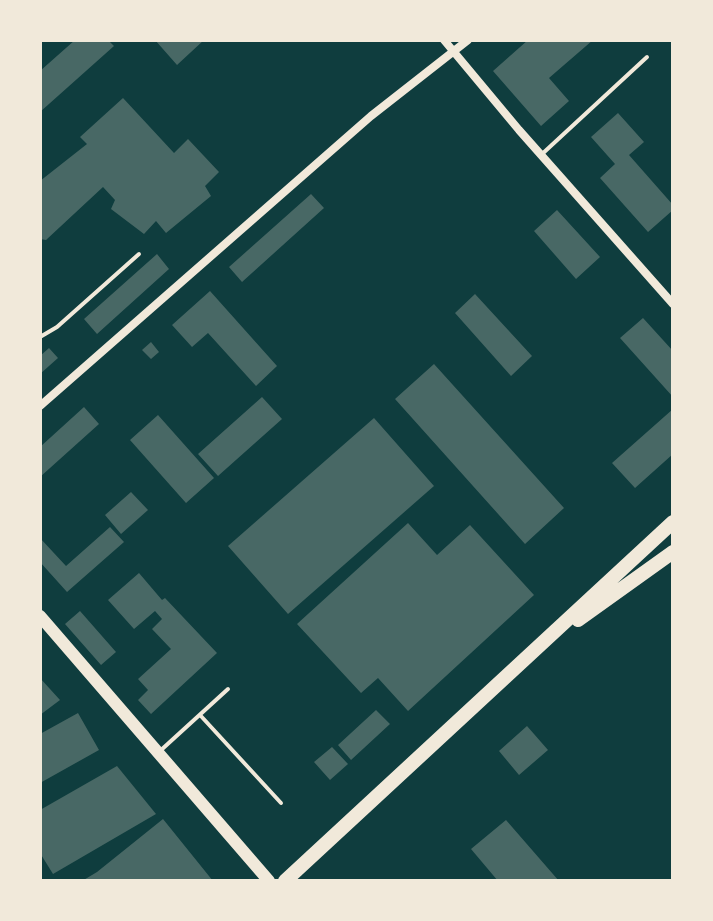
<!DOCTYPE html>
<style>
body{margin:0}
#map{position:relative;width:713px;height:921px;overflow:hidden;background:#0f3d3e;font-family:"Public Sans",sans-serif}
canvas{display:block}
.frame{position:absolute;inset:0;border:42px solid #f1e9da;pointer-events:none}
</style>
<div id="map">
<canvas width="713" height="921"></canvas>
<div class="frame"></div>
</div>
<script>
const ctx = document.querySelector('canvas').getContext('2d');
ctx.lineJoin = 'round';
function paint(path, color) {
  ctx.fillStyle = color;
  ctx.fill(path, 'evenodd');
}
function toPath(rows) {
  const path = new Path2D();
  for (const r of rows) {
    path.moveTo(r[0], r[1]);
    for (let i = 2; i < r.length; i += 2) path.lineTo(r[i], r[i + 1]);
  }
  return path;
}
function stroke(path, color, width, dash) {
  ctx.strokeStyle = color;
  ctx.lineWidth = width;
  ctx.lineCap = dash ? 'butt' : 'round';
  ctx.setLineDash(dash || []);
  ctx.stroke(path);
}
paint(toPath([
 [75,40,108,40,114,46,40,112,40,71],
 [155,40,204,40,177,65],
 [528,40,593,40,549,78,569,101,541,126,493,71],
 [123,98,174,153,188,139,219,172,205,186,211,196,166,233,156,221,144,234,111,209,115,200,103,187,46,240,40,239,40,181,87,144,80,137],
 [618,113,644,142,629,155,673,205,673,210,648,232,600,178,615,164,591,137],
 [311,194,324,208,242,282,229,267],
 [557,210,600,257,576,279,534,231],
 [157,254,169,269,97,334,84,319],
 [210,291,277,366,256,386,208,333,192,347,172,325],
 [475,294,532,356,511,376,455,313],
 [643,318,673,351,673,397,620,338],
 [151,342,159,352,151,359,142,350],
 [49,348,58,358,40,374,40,356],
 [434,364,564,508,525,544,395,399],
 [262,397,282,419,218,476,198,454],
 [84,407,99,424,40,477,40,447],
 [673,409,673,454,635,488,612,463],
 [158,415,214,478,186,503,130,440],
 [374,418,434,486,288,614,228,546],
 [131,492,148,510,121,534,105,515],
 [408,523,437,555,470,525,534,595,408,711,378,678,361,693,297,624],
 [110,527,124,542,67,592,40,562,40,538,66,566],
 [139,573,162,600,165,598,217,653,151,714,138,700,148,690,138,679,171,649,152,629,162,619,155,611,134,629,108,600],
 [80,611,116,652,101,665,65,624],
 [40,678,60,700,40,715],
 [376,710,390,724,351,760,338,745],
 [78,713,99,750,40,783,40,734],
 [527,726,548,750,519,775,499,751],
 [332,747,348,764,330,780,314,762],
 [117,766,156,814,53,874,40,853,40,810],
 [163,819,213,881,82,881,97,872],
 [506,820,559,881,498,881,471,849]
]), '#486865');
stroke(toPath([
 [541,155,647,57],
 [40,337,57,327,139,254],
 [200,715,281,803],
 [160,751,228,689]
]), '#f1e9da', 4);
stroke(toPath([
 [444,40,519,130,673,304],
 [40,406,371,116,468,40]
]), '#f1e9da', 8);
stroke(toPath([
 [40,616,269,881]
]), '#f1e9da', 12);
stroke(toPath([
 [578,620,673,552],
 [285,881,673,522]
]), '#f1e9da', 14);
</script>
